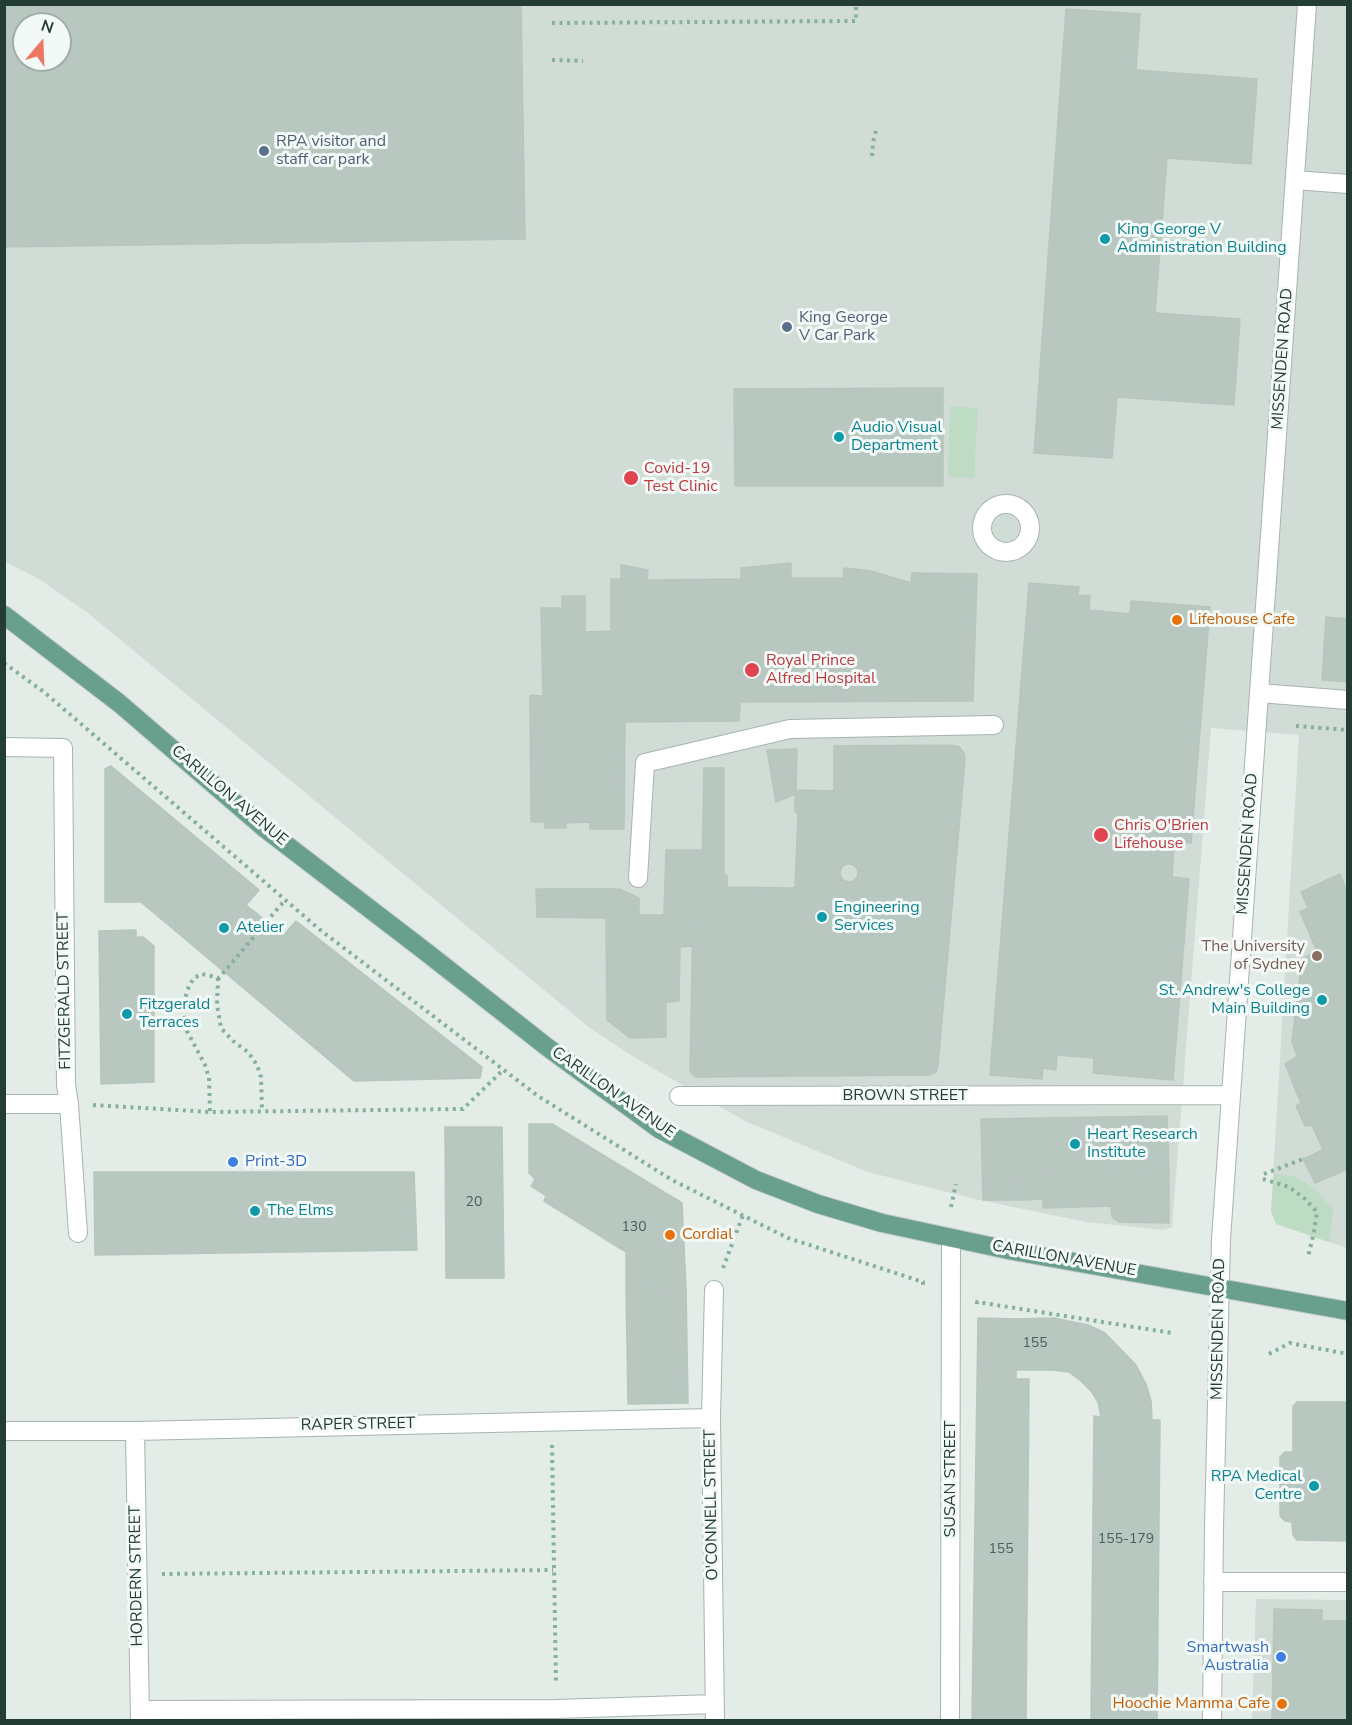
<!DOCTYPE html>
<style>
body{margin:0}
#map{position:relative;width:1352px;height:1725px;overflow:hidden;background:#e3ece7;font-family:"Nunito Sans",sans-serif}
canvas{display:block}
.frame{position:absolute;inset:0;border:6px solid #233d34;pointer-events:none}
.north{position:absolute;left:12px;top:12px;width:60px;height:60px;box-sizing:border-box;background:#f3f9f6;border:2px solid #a0aea8;border-radius:50%;rotate:19deg;font-size:16px;font-weight:700;line-height:24px;text-align:center;color:#233d34}
.north::after{content:'';display:block;margin:auto;width:21px;height:27px;background:#ec7861;clip-path:polygon(50% 0,100% 100%,50% 72%,0 100%)}
</style>
<div id="map">
<canvas width="1352" height="1725"></canvas>
<div class="frame"></div>
<div class="north">N</div>
</div>
<script>
const ctx = document.querySelector('canvas').getContext('2d');
ctx.lineJoin = 'round';
function paint(path, color) {
  ctx.fillStyle = color;
  ctx.fill(path, 'evenodd');
}
function toPath(rows) {
  const path = new Path2D();
  for (const r of rows) {
    if (r.length === 3) {
      path.moveTo(r[0] + r[2], r[1]);
      path.arc(r[0], r[1], r[2], 0, 2 * Math.PI);
      continue;
    }
    path.moveTo(r[0], r[1]);
    for (let i = 2; i < r.length; i += 2) path.lineTo(r[i], r[i + 1]);
  }
  return path;
}
function stroke(path, color, width, dash) {
  ctx.strokeStyle = color;
  ctx.lineWidth = width;
  ctx.lineCap = dash ? 'butt' : 'round';
  ctx.setLineDash(dash || []);
  ctx.stroke(path);
}
function drawText(font, color, halo, rows, align = 'center') {
  ctx.font = font + ' "Nunito Sans",sans-serif';
  ctx.lineWidth = 6;
  ctx.setLineDash([]);
  ctx.textBaseline = 'middle';
  ctx.strokeStyle = halo;
  ctx.fillStyle = color;
  for (const [text, x, y, turn = 0] of rows) {
    ctx.save();
    ctx.translate(x, y);
    ctx.rotate((+turn || 0) * Math.PI / 180);
    ctx.textAlign = isNaN(turn) ? turn : align;
    if (halo) ctx.strokeText(text, 0, 0);
    ctx.fillText(text, 0, 0);
    ctx.restore();
  }
}
paint(toPath([
 [4,5,1347,5,1347,1248,1276,1224,1271,1211,1299,735,1211,728,1172,1227,1164,1230,1086,1222,975,1199,868,1172,747,1122,637,1059,590,1028,88,613,39,579,5,562],
 [24,24,60,24,60,60,24,60],
 [1256,1599,1347,1600,1347,1720,1252,1720]
]), '#d1dcd6');
paint(toPath([
 [950,406,978,408,974,478,948,477],
 [1274,1174,1294,1176,1315,1189,1333,1209,1329,1242,1276,1224,1271,1211]
]), '#bddcc3');
const building = toPath([
 [4,4,521,4,525,239,4,247,4,4],
 [24,24,60,24,60,60,24,60,24,24],
 [1066,9,1140,14,1136,70,1257,79,1251,164,1167,158,1155,313,1240,319,1234,405,1117,397,1112,458,1034,453,1066,9],
 [943,388,943,486,735,486,734,389,943,388],
 [791,563,791,578,843,578,844,568,871,571,911,583,912,573,977,574,973,701,740,702,739,721,625,722,624,829,590,829,590,822,566,823,566,828,545,828,545,822,531,822,530,695,543,696,541,608,562,608,562,596,585,596,585,632,611,631,611,579,621,579,621,565,648,570,647,580,741,579,741,568,791,563],
 [1029,583,1079,587,1078,595,1090,596,1089,610,1130,614,1131,601,1210,607,1191,843,1174,842,1172,877,1189,879,1173,1080,1093,1073,1094,1058,1057,1055,1056,1070,1043,1068,1042,1079,990,1075,1029,583],
 [1326,617,1348,619,1348,682,1322,680,1326,617],
 [951,745,959,747,964,753,965,760,938,1065,936,1072,929,1075,696,1077,692,1074,690,1069,694,873,702,873,704,768,724,768,724,875,727,875,727,887,795,888,798,812,795,812,795,794,776,802,767,750,797,749,796,790,834,791,834,746,951,745],
 [111,766,259,890,246,905,284,935,296,921,482,1067,480,1078,354,1081,141,902,105,902,105,769,111,766],
 [666,850,702,850,702,873,694,873,693,946,680,947,679,1001,666,1002,666,1037,630,1038,607,1020,606,918,537,917,536,889,619,889,639,898,639,915,664,915,666,850],
 [849,873,9],
 [1340,874,1346,889,1348,888,1348,1169,1315,1183,1303,1159,1323,1150,1312,1125,1305,1126,1296,1106,1301,1103,1285,1064,1297,1056,1292,1041,1302,959,1317,951,1300,912,1308,908,1301,892,1340,874],
 [136,930,136,937,143,937,154,946,154,1082,101,1084,99,931,136,930],
 [1167,1116,1169,1172,1130,1173,1130,1168,1023,1170,1024,1200,983,1200,981,1119,1167,1116],
 [529,1124,552,1124,682,1203,686,1288,626,1287,626,1252,544,1201,546,1196,531,1186,535,1179,529,1173,529,1124],
 [445,1127,502,1127,504,1278,446,1278,445,1127],
 [1130,1168,1130,1173,1169,1172,1169,1223,1119,1222,1112,1217,1111,1206,1043,1208,1043,1199,1024,1200,1023,1170,1130,1168],
 [94,1172,414,1172,417,1250,95,1255,94,1172],
 [626,1287,686,1288,688,1403,628,1404,626,1287],
 [978,1318,1016,1319,1016,1379,1029,1379,1026,1720,972,1720,978,1318],
 [1054,1318,1088,1325,1105,1333,1136,1365,1146,1384,1151,1401,1152,1420,1160,1420,1157,1720,1091,1720,1094,1416,1101,1417,1098,1402,1091,1391,1081,1381,1069,1372,1053,1370,1054,1318],
 [1054,1318,1053,1370,1016,1370,1016,1319,1054,1318],
 [1297,1402,1348,1402,1348,1541,1297,1540,1293,1535,1292,1522,1285,1521,1280,1516,1280,1457,1285,1452,1293,1452,1293,1406,1297,1402],
 [1274,1609,1322,1610,1322,1621,1348,1621,1348,1720,1272,1720,1274,1609]
]);
paint(building, '#b8c7c0');
stroke(building, '#b6c6be', 1.5);
const minor = toPath([
 [1295,180,1348,184],
 [1006,528,24],
 [1259,693,1348,700],
 [4,747,63,748,66,1085,69,1104,78,1233],
 [638,878,645,763,790,729,994,725],
 [679,1096,1231,1095],
 [4,1104,69,1104],
 [714,1290,711,1418,715,1720],
 [4,1431,135,1431,711,1418],
 [135,1431,140,1720],
 [1213,1582,1348,1582],
 [140,1710,556,1709,714,1704],
 [950,1720,951,1238],
 [1212,1720,1214,1527,1221,1239,1307,4]
]);
const major = toPath([
 [4,615,119,703,263,827,426,952,547,1047,659,1129,756,1180,818,1204,882,1223,1013,1251,1348,1311]
]);
stroke(minor, '#a6b4ae', 20);
stroke(major, '#c1c9c6', 20);
stroke(toPath([
 [552,23,856,21,856,4],
 [552,60,583,61],
 [872,156,873,142,877,127],
 [4,663,44,692,319,929,538,1096,672,1180,788,1238,923,1282,923,1289],
 [1296,726,1348,730],
 [218,978,217,1005,221,1028,233,1041,248,1052,257,1065,261,1077,262,1111],
 [93,1105,210,1112,463,1109,503,1070],
 [210,1111,209,1078,205,1065,187,1031,184,1016,184,1001,189,986,194,978,202,974,219,978,285,900],
 [1264,1174,1303,1159],
 [1263,1179,1289,1187,1305,1199,1317,1212,1314,1232,1308,1257],
 [951,1207,956,1184],
 [723,1268,743,1215],
 [977,1304,977,1302,1172,1333],
 [1269,1354,1290,1343,1348,1354],
 [552,1445,556,1684],
 [162,1574,553,1570]
]), '#85af9e', 4, [3, 4.5]);
stroke(minor, '#fff', 18);
stroke(major, '#69a08d', 18);
for (const [x, y, r, color] of [
 [264,151,6,"#5c6f8a"],
 [1105,239,6,"#0f9aa8"],
 [787,327,6,"#5c6f8a"],
 [839,437,6,"#0f9aa8"],
 [631,478,8,"#e0444e"],
 [1177,620,6,"#e8710a"],
 [752,670,8,"#e0444e"],
 [1101,835,8,"#e0444e"],
 [822,917,6,"#0f9aa8"],
 [224,928,6,"#0f9aa8"],
 [1317,956,6,"#8d6e63"],
 [1322,1000,6,"#0f9aa8"],
 [127,1014,6,"#0f9aa8"],
 [1075,1144,6,"#0f9aa8"],
 [233,1162,6,"#3f7fe0"],
 [255,1211,6,"#0f9aa8"],
 [670,1235,6,"#e8710a"],
 [1314,1486,6,"#0f9aa8"],
 [1281,1657,6,"#3f7fe0"],
 [1282,1704,6,"#e8710a"]
]) {
  const dot = new Path2D();
  dot.arc(x, y, r, 0, 2 * Math.PI);
  ctx.fillStyle = color;
  ctx.fill(dot);
  stroke(dot, '#f3f9f6', 2);
}
drawText('14px', '#486057', null, [
 ["20",474,1203],
 ["130",634,1228],
 ["155",1035,1344],
 ["155-179",1126,1540],
 ["155",1001,1550]
]);
drawText('16px', '#4e5e75', '#f3f9f6', [
 ["RPA visitor and",276,142],
 ["staff car park",276,160],
 ["King George",799,318],
 ["V Car Park",799,336]
], 'left');
drawText('16px', '#0d838f', '#f3f9f6', [
 ["King George V",1117,230],
 ["Administration Building",1117,248],
 ["Audio Visual",851,428],
 ["Department",851,446],
 ["Engineering",834,908],
 ["Services",834,926],
 ["Atelier",236,928],
 ["St. Andrew's College",1310,991,"right"],
 ["Main Building",1310,1009,"right"],
 ["Fitzgerald",139,1005],
 ["Terraces",139,1023],
 ["Heart Research",1087,1135],
 ["Institute",1087,1153],
 ["The Elms",267,1211],
 ["RPA Medical",1302,1477,"right"],
 ["Centre",1302,1495,"right"]
], 'left');
drawText('16px', '#233d34', '#f3f9f6', [
 ["MISSENDEN ROAD",1283,359,-86],
 ["CARILLON AVENUE",229,796,40],
 ["MISSENDEN ROAD",1248,844,-86],
 ["FITZGERALD STREET",65,991,-91],
 ["CARILLON AVENUE",613,1093,35],
 ["BROWN STREET",905,1096],
 ["CARILLON AVENUE",1064,1259,10],
 ["MISSENDEN ROAD",1219,1329,-89],
 ["RAPER STREET",358,1425,-1],
 ["SUSAN STREET",951,1479,-90],
 ["O'CONNELL STREET",712,1505,-91],
 ["HORDERN STREET",137,1576,-91]
]);
drawText('16px', '#be3a42', '#f3f9f6', [
 ["Covid-19",644,469],
 ["Test Clinic",644,487],
 ["Royal Prince",766,661],
 ["Alfred Hospital",766,679],
 ["Chris O'Brien",1114,826],
 ["Lifehouse",1114,844]
], 'left');
drawText('16px', '#c56008', '#f3f9f6', [
 ["Lifehouse Cafe",1189,620],
 ["Cordial",682,1235],
 ["Hoochie Mamma Cafe",1270,1704,"right"]
], 'left');
drawText('16px', '#785e54', '#f3f9f6', [
 ["The University",1305,947],
 ["of Sydney",1305,965]
], 'right');
drawText('16px', '#366cbe', '#f3f9f6', [
 ["Print-3D",245,1162],
 ["Smartwash",1269,1648,"right"],
 ["Australia",1269,1666,"right"]
], 'left');
</script>
